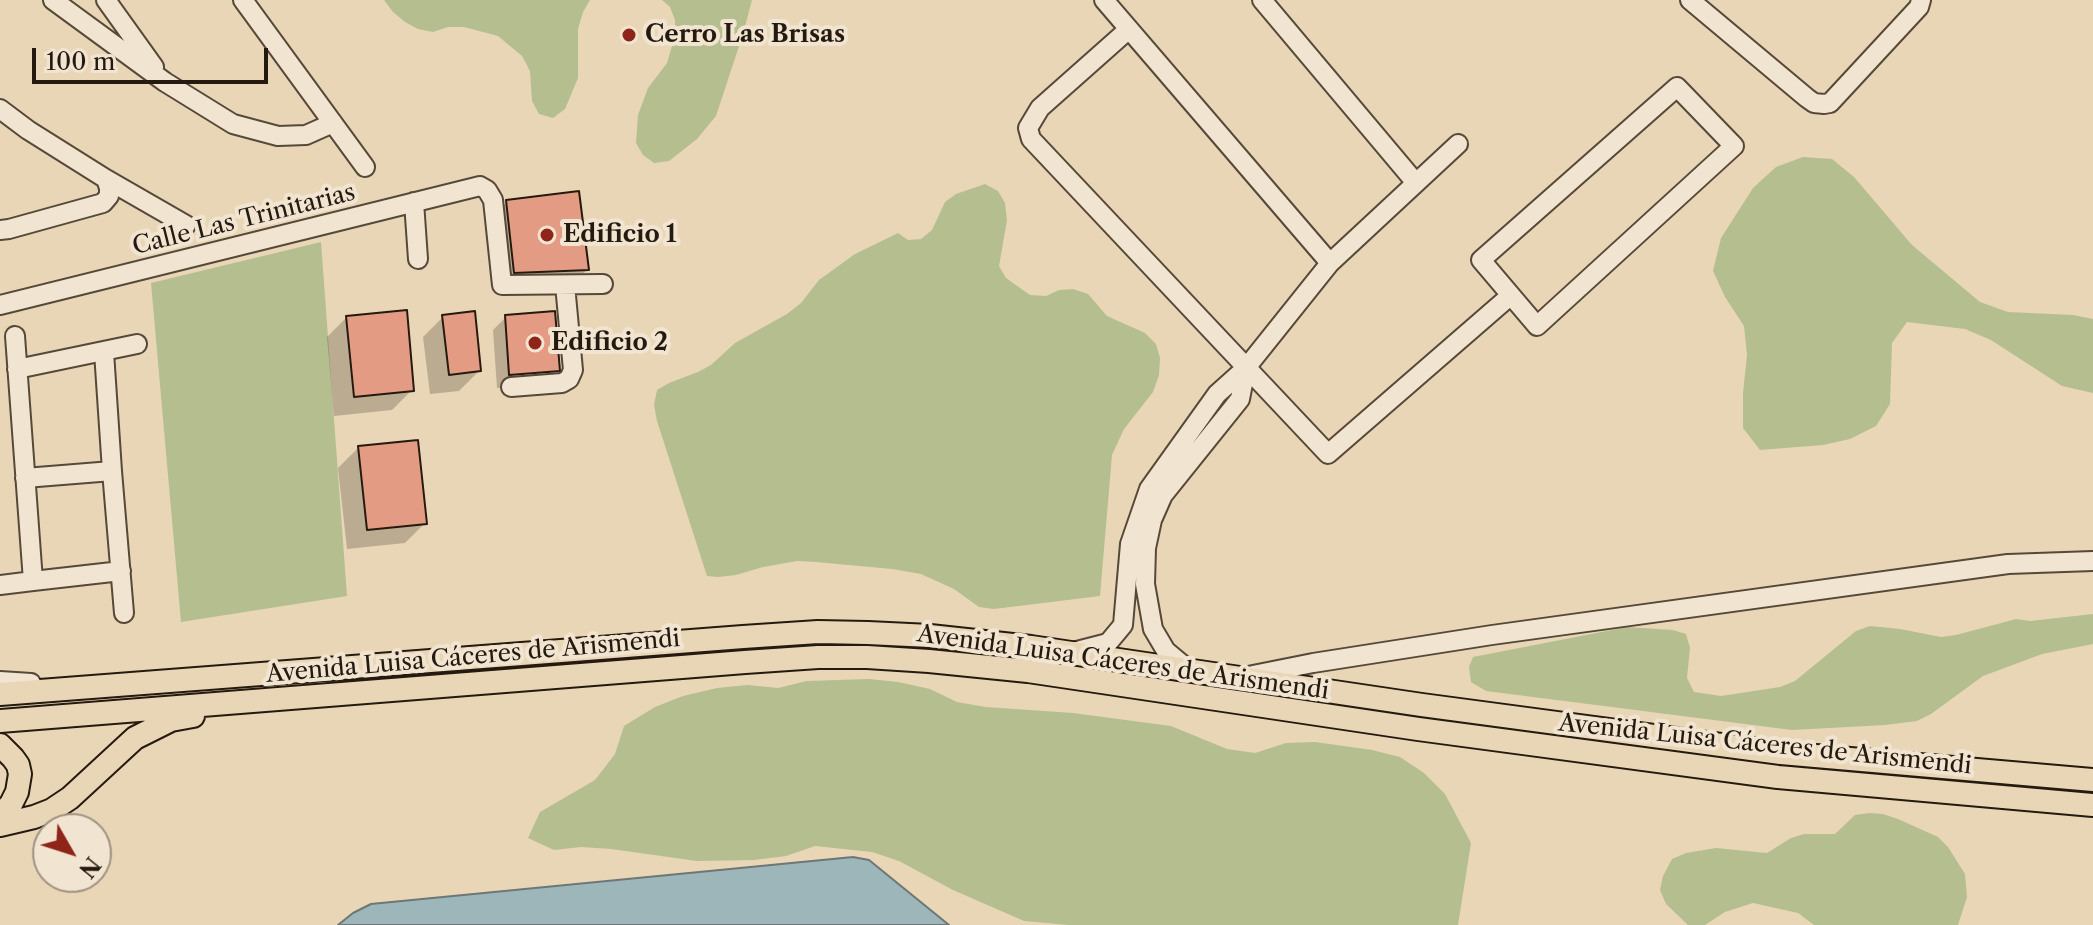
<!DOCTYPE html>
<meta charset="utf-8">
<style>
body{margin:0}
#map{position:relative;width:2093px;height:925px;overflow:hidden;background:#e9d6b6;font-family:"Libre Caslon Text",serif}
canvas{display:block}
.north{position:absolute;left:32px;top:813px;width:80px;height:80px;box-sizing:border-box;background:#f1e4d0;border:2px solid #9f9383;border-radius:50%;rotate:129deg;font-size:22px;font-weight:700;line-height:32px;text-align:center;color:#251a0f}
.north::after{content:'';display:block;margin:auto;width:28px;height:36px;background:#8f2418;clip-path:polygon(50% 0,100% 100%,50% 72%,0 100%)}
.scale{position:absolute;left:32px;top:48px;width:236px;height:36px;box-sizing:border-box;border:4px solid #251a0f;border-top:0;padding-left:10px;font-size:24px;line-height:28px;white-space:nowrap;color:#251a0f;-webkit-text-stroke:6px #f1e4d0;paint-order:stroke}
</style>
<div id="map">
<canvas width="2093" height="925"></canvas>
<div class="north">N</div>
<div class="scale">100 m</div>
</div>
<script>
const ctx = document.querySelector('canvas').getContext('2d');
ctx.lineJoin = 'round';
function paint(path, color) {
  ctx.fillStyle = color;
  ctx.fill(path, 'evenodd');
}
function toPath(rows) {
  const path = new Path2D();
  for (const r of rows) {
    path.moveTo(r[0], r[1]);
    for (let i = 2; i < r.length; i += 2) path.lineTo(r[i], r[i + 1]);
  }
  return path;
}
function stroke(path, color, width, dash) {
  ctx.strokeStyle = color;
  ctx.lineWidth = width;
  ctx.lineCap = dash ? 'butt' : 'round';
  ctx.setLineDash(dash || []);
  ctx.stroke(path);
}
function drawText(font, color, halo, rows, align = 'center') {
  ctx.font = font + ' "Libre Caslon Text",serif';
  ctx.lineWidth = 8;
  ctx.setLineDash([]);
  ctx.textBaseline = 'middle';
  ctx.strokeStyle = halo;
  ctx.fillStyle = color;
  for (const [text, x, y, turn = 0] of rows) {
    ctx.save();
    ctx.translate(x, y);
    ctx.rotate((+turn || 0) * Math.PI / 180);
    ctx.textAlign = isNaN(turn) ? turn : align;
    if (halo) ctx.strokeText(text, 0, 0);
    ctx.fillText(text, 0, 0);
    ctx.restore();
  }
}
paint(toPath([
 [384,0,590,0,583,12,578,29,578,78,565,109,553,118,539,114,532,101,530,71,522,56,498,36,464,27,448,27,433,32,418,29,405,22,393,12],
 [662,0,752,0,743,34,716,116,697,139,669,161,654,163,643,155,636,143,638,115,648,88,667,63,675,36,675,20,670,7],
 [1803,157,1832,159,1854,177,1912,245,1980,302,2008,312,2073,315,2093,319,2093,393,2062,386,1991,340,1965,329,1907,322,1892,343,1890,404,1876,426,1850,439,1823,445,1760,450,1743,428,1743,393,1747,355,1744,326,1725,297,1713,271,1721,238,1753,188,1776,167],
 [985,184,998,191,1005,203,1007,220,999,266,1006,278,1030,295,1046,296,1059,290,1073,289,1088,294,1107,316,1145,333,1156,344,1160,358,1159,375,1153,392,1124,429,1112,455,1100,596,994,609,979,607,954,589,921,574,892,569,816,562,797,561,763,567,736,575,718,577,707,576,657,421,654,405,657,390,669,383,698,372,711,365,735,343,787,314,801,303,819,280,855,254,898,233,908,240,921,239,932,230,945,202,956,194],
 [321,242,347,596,181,622,151,283],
 [2093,614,2093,644,2042,654,1983,676,1931,714,1917,721,1885,725,1792,730,1486,691,1471,682,1469,667,1473,657,1627,627,1673,630,1686,634,1690,648,1687,678,1694,692,1721,696,1780,687,1795,681,1856,631,1870,626,1900,629,1941,637,1956,635,2016,619,2030,621],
 [869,679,898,682,930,689,957,702,986,707,1073,713,1171,726,1227,749,1255,753,1286,743,1315,742,1372,750,1400,757,1424,773,1445,794,1471,843,1458,925,1069,925,1024,921,953,890,899,861,872,852,815,846,786,856,754,860,697,861,611,849,581,847,554,850,528,838,540,812,595,780,615,754,624,726,655,707,683,696,717,688,748,685,778,688,807,681],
 [1869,813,1883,814,1898,819,1938,837,1948,847,1965,874,1967,897,1958,925,1814,925,1798,913,1753,903,1725,912,1705,925,1688,925,1666,904,1660,890,1663,876,1672,859,1686,853,1716,848,1767,853,1791,838,1804,834,1835,834,1855,815]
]), '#b5be8f');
const water = toPath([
 [853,857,869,860,949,925,338,925,353,913,371,904,853,857]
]);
paint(water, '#9db6ba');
stroke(water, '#6d7876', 2);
paint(toPath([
 [507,202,587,270,573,283,501,286,493,216],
 [347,317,412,390,392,410,334,416,327,337],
 [443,317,479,371,459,391,430,394,423,337],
 [506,317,558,370,544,383,497,388,493,330],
 [358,448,425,523,405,543,347,549,338,468]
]), '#0003');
const building = toPath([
 [579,191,589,270,514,273,506,200,579,191],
 [407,310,414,391,354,397,346,316,407,310],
 [475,311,481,371,449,375,442,315,475,311],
 [555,311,560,371,509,375,505,315,555,311],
 [418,440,427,524,367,530,358,446,418,440]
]);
paint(building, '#e49b84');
stroke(building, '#251a0f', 2);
const minor = toPath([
 [53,0,165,82,233,124,278,136,306,135,333,123],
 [106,0,154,67],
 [243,0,365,167],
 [1262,0,1416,183],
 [1690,0,1807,98,1814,103,1824,104,1830,103,1919,7,1921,0],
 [1129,29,1040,108,1028,128,1031,139,1328,454,1510,296],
 [1677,87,1734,146,1537,326,1481,260,1677,87],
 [0,109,28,130,106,179,109,188,109,196,103,203,9,229,0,230],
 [106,179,186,225],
 [414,202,418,259],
 [1330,263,1458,144],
 [0,305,480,186,487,190,493,200,502,285,603,284],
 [104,352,112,471,124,613],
 [17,369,137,344],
 [511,387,562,383,569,379,573,370,565,285],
 [25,478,112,471],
 [33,581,121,571],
 [0,585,33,581,15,336],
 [1073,652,1108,643,1123,625,1130,544,1149,489,1217,394,1246,368,1330,263,1104,0],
 [1190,671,1166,651,1153,629,1145,584,1146,548,1152,520,1163,495,1240,399,1246,368],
 [1248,676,1313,663,1492,635,2008,564,2093,561],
 [0,681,31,683]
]);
const major = toPath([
 [0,694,743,637,818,632,868,633,930,636,1031,647,1422,705,1781,753,2093,780],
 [0,721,745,662,818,657,867,657,929,661,1028,671,1418,729,1778,777,2093,805],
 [0,745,13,758,18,765,20,774,17,792,11,804,0,816],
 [0,825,34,817,52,810,70,798,135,738,171,720,193,716]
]);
stroke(minor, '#564939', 22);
stroke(major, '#251a0f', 26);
stroke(minor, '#f1e4d0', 18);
stroke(major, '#e9d6b6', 22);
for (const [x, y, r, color] of [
 [629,35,8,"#8f2418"],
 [547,235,8,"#8f2418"],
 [535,343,8,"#8f2418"]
]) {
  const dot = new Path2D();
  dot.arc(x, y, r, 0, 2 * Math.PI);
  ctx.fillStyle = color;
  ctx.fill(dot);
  stroke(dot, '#f1e4d0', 3);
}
drawText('bold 24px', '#251a0f', '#f1e4d0', [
 ["Cerro Las Brisas",645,35],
 ["Edificio 1",563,235],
 ["Edificio 2",551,343]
], 'left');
drawText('24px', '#251a0f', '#f1e4d0', [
 ["Calle Las Trinitarias",244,220,-14],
 ["Avenida Luisa Cáceres de Arismendi",473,657,-5],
 ["Avenida Luisa Cáceres de Arismendi",1123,663,8],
 ["Avenida Luisa Cáceres de Arismendi",1765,745,6]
]);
</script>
